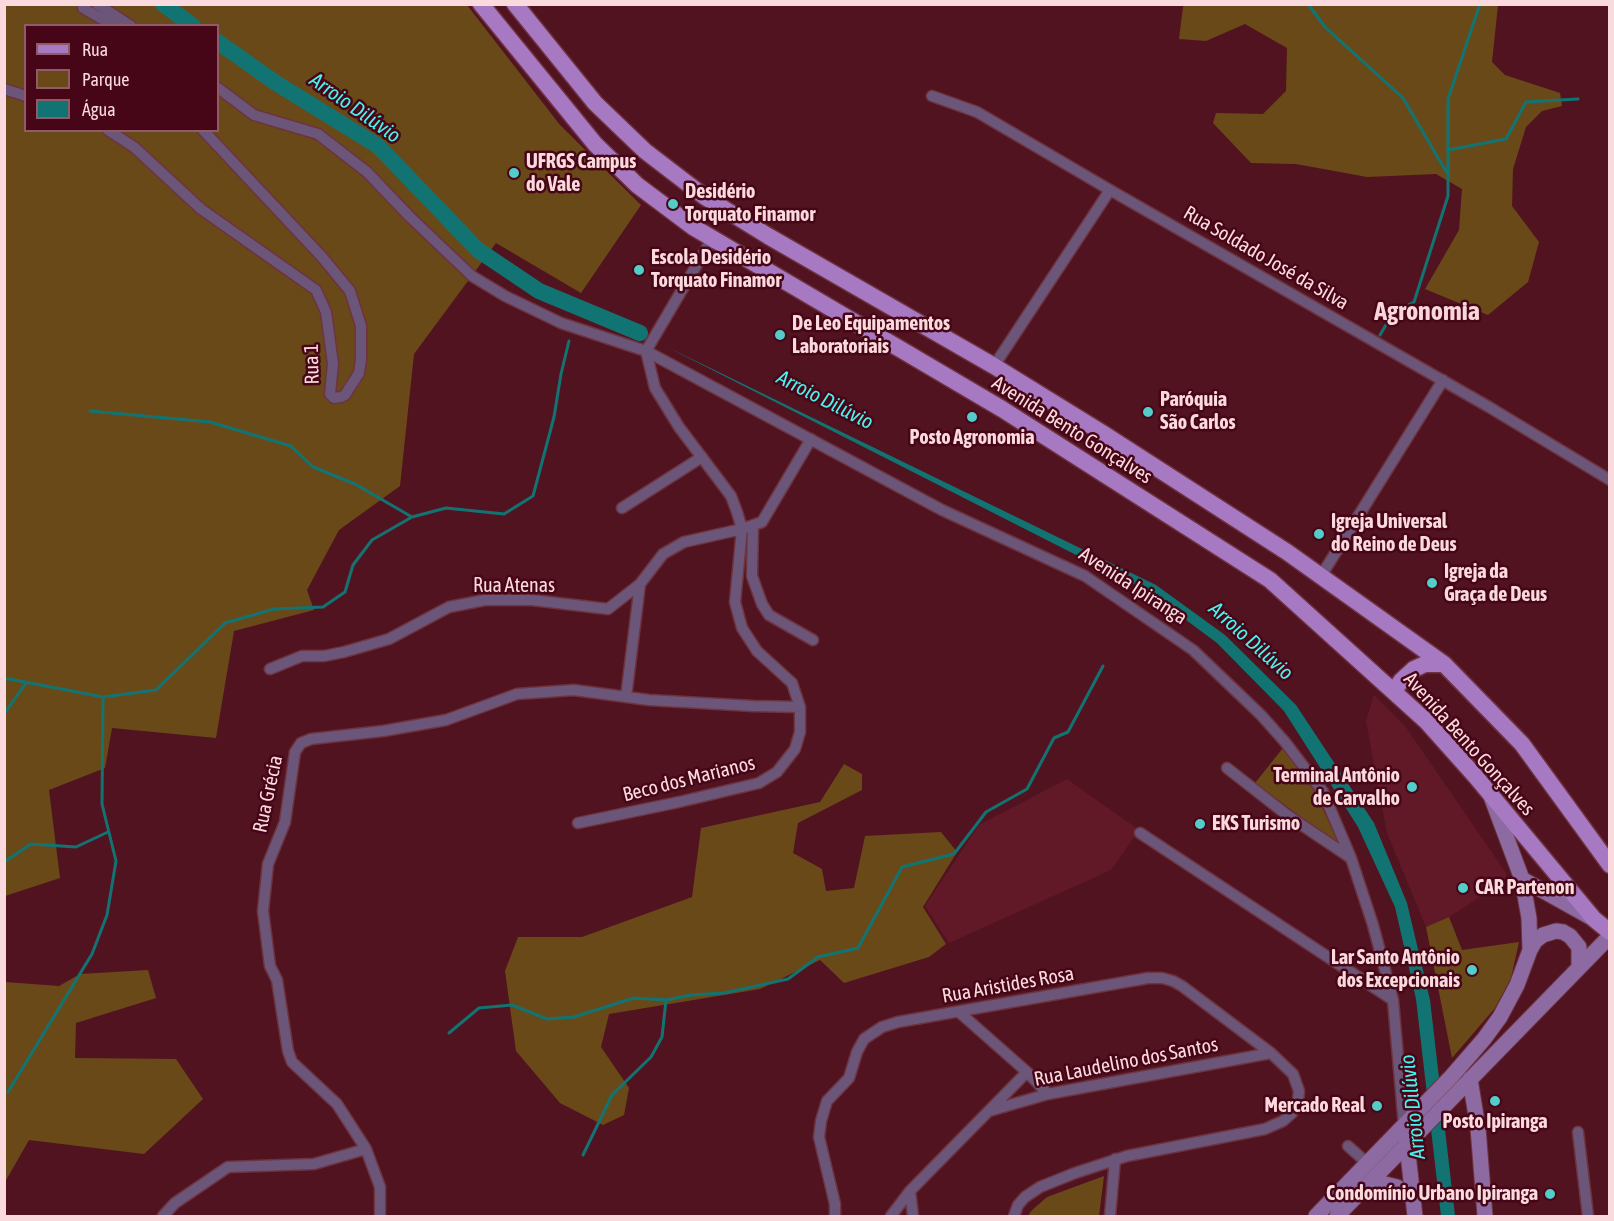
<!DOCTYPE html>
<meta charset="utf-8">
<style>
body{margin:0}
#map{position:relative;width:1614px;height:1221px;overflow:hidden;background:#521321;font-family:"Asap Condensed",sans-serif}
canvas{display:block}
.frame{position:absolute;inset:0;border:6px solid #fbdadd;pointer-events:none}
.legend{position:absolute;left:24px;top:24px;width:195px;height:108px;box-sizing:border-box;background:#460617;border:2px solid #8e5b66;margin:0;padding:8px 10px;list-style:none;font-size:18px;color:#fbdadd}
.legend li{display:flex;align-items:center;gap:12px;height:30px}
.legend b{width:30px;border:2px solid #8e5b66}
</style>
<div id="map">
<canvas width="1614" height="1221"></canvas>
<div class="frame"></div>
<ul class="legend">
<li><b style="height:8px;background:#a879c3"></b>Rua</li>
<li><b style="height:16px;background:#6a4919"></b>Parque</li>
<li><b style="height:16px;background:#127472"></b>Água</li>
</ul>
</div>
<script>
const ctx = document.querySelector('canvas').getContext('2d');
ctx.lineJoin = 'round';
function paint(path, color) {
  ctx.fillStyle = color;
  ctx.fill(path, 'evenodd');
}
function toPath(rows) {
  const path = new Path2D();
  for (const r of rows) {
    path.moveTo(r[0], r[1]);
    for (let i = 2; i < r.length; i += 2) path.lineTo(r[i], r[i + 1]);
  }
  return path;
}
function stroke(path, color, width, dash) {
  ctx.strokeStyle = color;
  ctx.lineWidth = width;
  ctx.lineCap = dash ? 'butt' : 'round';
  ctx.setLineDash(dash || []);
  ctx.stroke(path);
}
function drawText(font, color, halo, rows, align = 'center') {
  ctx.font = font + ' "Asap Condensed",sans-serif';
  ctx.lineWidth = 5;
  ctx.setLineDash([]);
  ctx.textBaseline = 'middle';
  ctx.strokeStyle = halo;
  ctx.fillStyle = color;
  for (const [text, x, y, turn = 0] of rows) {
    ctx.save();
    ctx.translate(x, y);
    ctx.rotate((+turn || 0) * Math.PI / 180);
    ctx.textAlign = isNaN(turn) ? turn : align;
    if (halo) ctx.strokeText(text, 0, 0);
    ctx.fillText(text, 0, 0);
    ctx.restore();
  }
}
paint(toPath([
 [1374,695,1405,726,1506,873,1506,880,1449,917,1426,927,1387,833,1366,721],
 [1067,779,1139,830,1111,870,949,943,925,906,979,825]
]), '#611928');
paint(toPath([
 [1185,4,1498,5,1492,62,1505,75,1560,93,1562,106,1542,111,1526,127,1513,169,1512,206,1539,242,1528,282,1488,315,1425,289,1459,230,1462,189,1436,174,1367,177,1296,164,1251,163,1213,123,1216,113,1263,114,1286,91,1287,48,1245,24,1206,41,1179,39,1183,7],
 [5,5,467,5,560,125,641,205,581,293,496,243,414,354,400,486,339,530,307,590,314,610,234,631,216,738,112,728,105,768,49,790,60,878,5,896],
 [26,26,218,26,218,130,26,130],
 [1283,748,1315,792,1340,846,1255,783],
 [844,764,862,774,862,790,798,823,793,853,822,869,826,891,854,888,865,836,941,832,957,852,923,907,946,944,929,957,844,983,820,960,760,989,609,1014,601,1047,629,1088,624,1115,603,1125,560,1103,516,1051,505,971,518,937,582,937,692,897,701,828,820,802],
 [1449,917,1462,950,1519,942,1511,978,1495,1008,1452,1058,1426,927],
 [148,970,156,998,76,1023,75,1058,176,1059,203,1099,144,1154,29,1140,5,1182,5,982,59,986,80,974],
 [1104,1176,1099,1216,1028,1216,1031,1211,1047,1197]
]), '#6a4919');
paint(toPath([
 [665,346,1156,585,1225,635,1296,705,1374,823,1407,903,1430,1000,1455,1216,1441,1216,1416,999,1395,907,1358,827,1284,711,1217,643,1147,591]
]), '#127472');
stroke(toPath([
 [1308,4,1325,27,1403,98,1447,173],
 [1448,150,1506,139,1526,102,1578,99],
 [1380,335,1393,313,1414,302,1448,196,1448,99,1480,4],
 [90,411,210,422,291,446,313,467,355,484,412,517],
 [4,678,103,697,156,690,225,623,274,609,323,607,345,592,353,565,372,540,412,517,446,508,504,514,533,496,554,417,561,374,569,341],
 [4,714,26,683],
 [4,862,31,844,76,847,108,832],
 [449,1033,479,1008,512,1005,547,1019,574,1017,634,998,666,1000,691,995,724,993,788,979,818,957,858,948,902,867,954,854,986,812,1027,789,1054,738,1068,732,1103,666],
 [8,1092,92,954,107,915,116,861,102,804,103,697],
 [583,1155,612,1095,651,1057,662,1037,666,1000]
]), '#127472', 3);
stroke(toPath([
 [163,4,193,26],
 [218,42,276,83,378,146,478,250,539,291,640,333]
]), '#127472', 16);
const street = toPath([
 [83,4,83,8,114,26],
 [97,4,131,26],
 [218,88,254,115,318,134,367,172,409,216,472,276,505,296,561,323,646,351,942,510,1085,576,1193,650,1261,715,1285,742,1323,792,1351,858,1373,925,1393,1000,1404,1126],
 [4,89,26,96],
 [932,96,977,112,1110,190,1489,407,1610,480],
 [108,130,134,147,201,209,316,290,326,312,333,364,330,394,334,398,341,397,345,395,359,373,361,360,361,326,350,291,322,257,203,130],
 [994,366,1110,190],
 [622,508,702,457],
 [753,525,752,576,762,604,769,615,813,640],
 [1321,576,1443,380],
 [270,669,302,656,324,656,344,652,389,639,449,607,485,600,532,600,608,609,640,584,663,554,684,542,742,529,762,522,811,439],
 [626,697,640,584],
 [1227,768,1287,815,1351,858],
 [578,823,679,802,759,783,777,772,795,749,800,732,800,707,792,683,757,651,742,628,735,602,742,529,737,512,731,496,679,427,655,388,646,351,712,239],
 [1140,833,1393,1000],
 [959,1012,1027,1072,1048,1094],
 [1402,1079,1408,1091,1423,1105],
 [989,1111,1048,1094,1271,1053],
 [1578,1132,1588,1216],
 [1348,1146,1367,1163],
 [910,1191,913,1216],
 [163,1216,175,1203,228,1167,314,1164,366,1149],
 [380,1216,380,1187,366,1149,337,1104,292,1062,288,1051,277,980,270,966,263,911,268,864,285,822,295,752,301,743,311,739,383,731,446,720,517,694,574,690,649,700,753,706,800,707],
 [835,1216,835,1204,819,1137,821,1121,827,1101,849,1078,857,1052,864,1039,882,1027,898,1022,1148,978,1162,978,1173,981,1182,986,1271,1053,1293,1074,1299,1091,1298,1101,1292,1113,1283,1121,1265,1129,1127,1156,1075,1173,1040,1187,1025,1197,1018,1205,1014,1216],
 [891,1216,910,1191,1027,1072],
 [1110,1216,1115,1159]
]);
const secondary = toPath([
 [1522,879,1590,917],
 [1530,950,1535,941,1543,935,1556,931,1563,932,1570,936,1579,947,1579,967],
 [1470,1079,1478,1128,1485,1216],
 [1406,1136,1415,1216],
 [1363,1189,1381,1183,1397,1187,1413,1199],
 [1316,1216,1451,1077,1484,1039,1500,1017,1517,985,1530,950,1529,918,1522,879,1492,799],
 [1337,1216,1610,936]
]);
const primary = toPath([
 [481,4,595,144,637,185,693,227,1002,409,1270,580,1426,721,1476,777,1594,919,1610,932],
 [515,4,595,103,645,151,705,197,768,236,994,366,1104,434,1287,552,1444,664,1522,744,1610,865],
 [1394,691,1401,681,1414,669,1425,664,1444,664]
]);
stroke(street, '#6d333f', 13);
stroke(secondary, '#6d333f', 17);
stroke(primary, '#6d333f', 19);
stroke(street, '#6b5579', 10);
stroke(secondary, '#8d6aa2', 15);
stroke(primary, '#a879c3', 16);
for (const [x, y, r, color] of [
 [514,173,6,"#53cdc9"],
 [673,204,6,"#53cdc9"],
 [639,270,6,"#53cdc9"],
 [780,335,6,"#53cdc9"],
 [1148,412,6,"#53cdc9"],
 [972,417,6,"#53cdc9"],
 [1319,534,6,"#53cdc9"],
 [1432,583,6,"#53cdc9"],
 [1412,787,6,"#53cdc9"],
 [1200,824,6,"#53cdc9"],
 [1463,888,6,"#53cdc9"],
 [1472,970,6,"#53cdc9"],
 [1495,1101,6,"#53cdc9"],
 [1377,1106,6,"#53cdc9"],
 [1550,1194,6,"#53cdc9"]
]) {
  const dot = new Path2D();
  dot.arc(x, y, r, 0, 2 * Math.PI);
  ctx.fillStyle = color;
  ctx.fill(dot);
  stroke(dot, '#460617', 2);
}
drawText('bold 20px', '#fbdadd', '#460617', [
 ["UFRGS Campus",526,162],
 ["do Vale",526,185],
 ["Desidério",685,192],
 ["Torquato Finamor",685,215],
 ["Escola Desidério",651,258],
 ["Torquato Finamor",651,281],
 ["De Leo Equipamentos",792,324],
 ["Laboratoriais",792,347],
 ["Paróquia",1160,400],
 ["São Carlos",1160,423],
 ["Posto Agronomia",972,438,"center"],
 ["Igreja Universal",1331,522],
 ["do Reino de Deus",1331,545],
 ["Igreja da",1444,572],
 ["Graça de Deus",1444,595],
 ["Terminal Antônio",1400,776,"right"],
 ["de Carvalho",1400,799,"right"],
 ["EKS Turismo",1212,824],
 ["CAR Partenon",1475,888],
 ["Lar Santo Antônio",1460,958,"right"],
 ["dos Excepcionais",1460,981,"right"],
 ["Mercado Real",1365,1106,"right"],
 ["Posto Ipiranga",1495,1122,"center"],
 ["Condomínio Urbano Ipiranga",1538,1194,"right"]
], 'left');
drawText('20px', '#fbdadd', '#460617', [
 ["Rua Soldado José da Silva",1266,258,30],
 ["Rua 1",312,364,-91],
 ["Avenida Bento Gonçalves",1072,430,32],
 ["Rua Atenas",514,586],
 ["Avenida Ipiranga",1133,586,33],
 ["Avenida Bento Gonçalves",1469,744,48],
 ["Beco dos Marianos",689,779,-14],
 ["Rua Grécia",268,794,-78],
 ["Rua Aristides Rosa",1008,985,-10],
 ["Rua Laudelino dos Santos",1126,1062,-11]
]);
drawText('italic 21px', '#4af2ee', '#460617', [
 ["Arroio Dilúvio",355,108,35],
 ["Arroio Dilúvio",825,400,27],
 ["Arroio Dilúvio",1251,641,42],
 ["Arroio Dilúvio",1413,1107,-96]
]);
drawText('bold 26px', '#f8d6d9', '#460617', [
 ["Agronomia",1427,312]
]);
</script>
